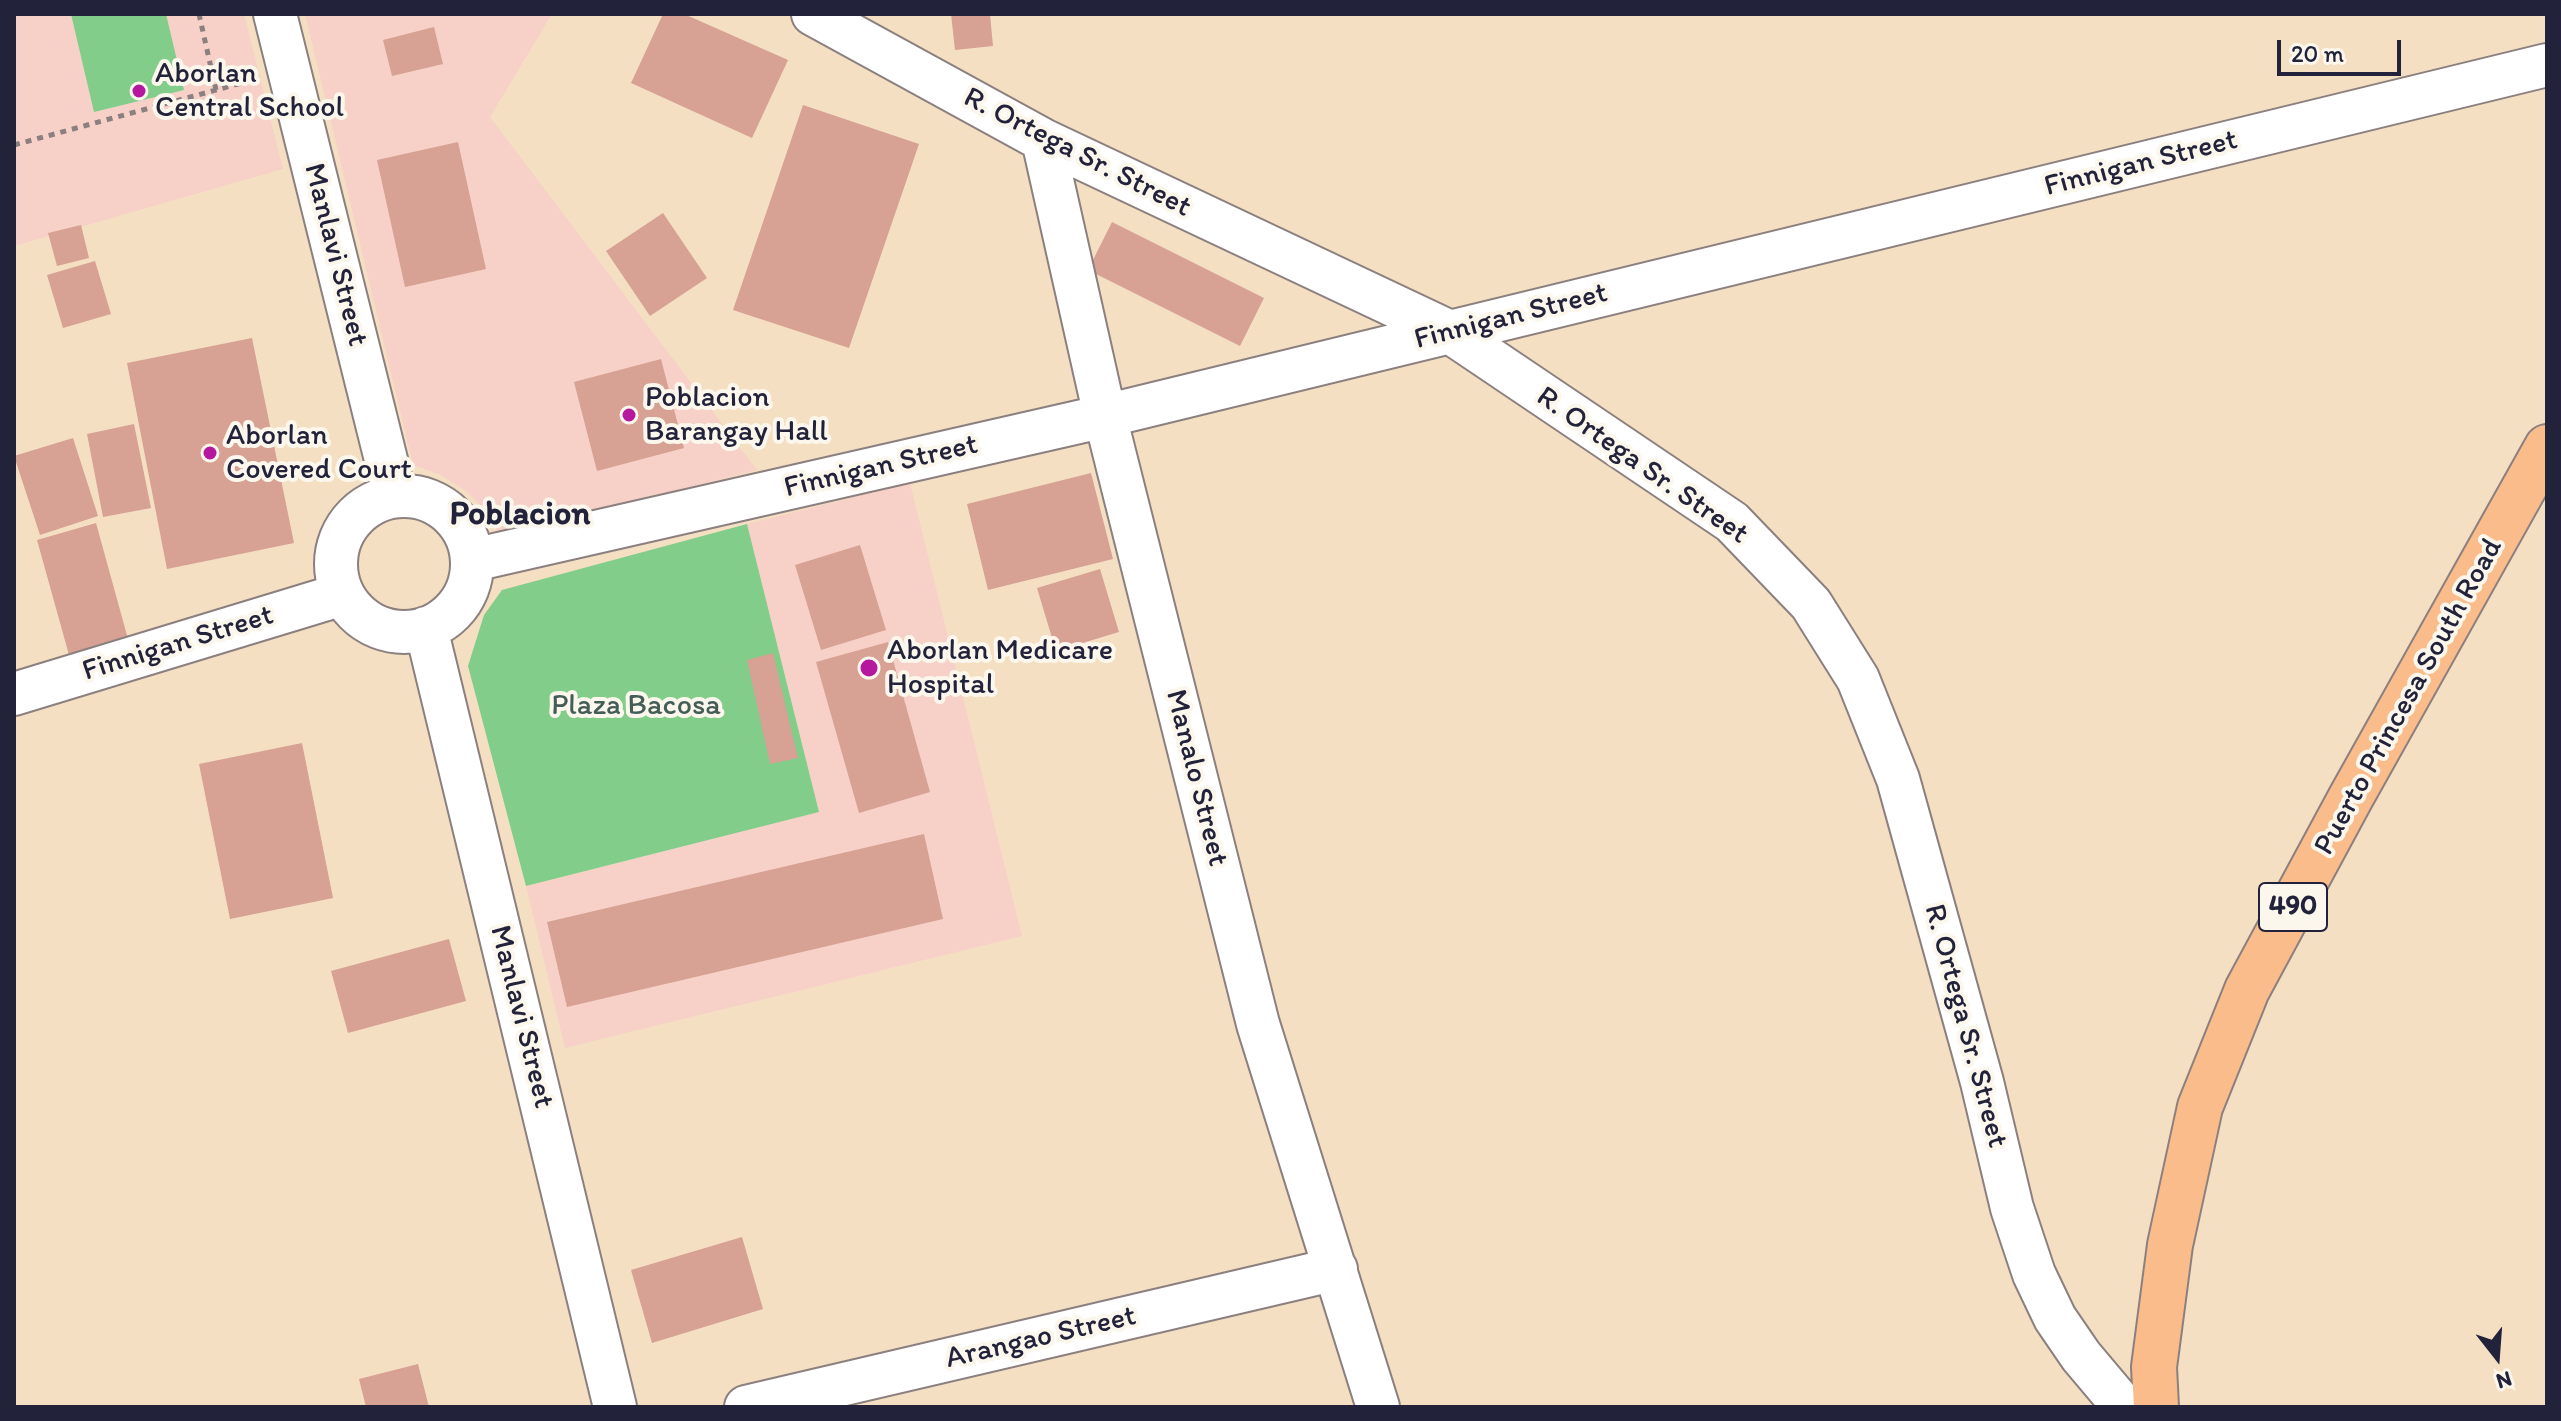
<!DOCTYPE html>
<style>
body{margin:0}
#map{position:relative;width:2561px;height:1421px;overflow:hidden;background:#f4dfc3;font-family:Itim,sans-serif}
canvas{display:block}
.frame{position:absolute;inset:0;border:16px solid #22223b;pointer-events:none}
.north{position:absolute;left:2457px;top:1317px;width:80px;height:80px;-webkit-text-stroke:6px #fbf7ec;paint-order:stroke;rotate:163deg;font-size:22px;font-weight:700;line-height:32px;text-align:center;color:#22223b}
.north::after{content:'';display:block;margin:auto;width:28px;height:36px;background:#22223b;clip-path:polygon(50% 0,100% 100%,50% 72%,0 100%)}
.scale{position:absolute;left:2277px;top:40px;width:124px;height:36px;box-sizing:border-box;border:4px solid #22223b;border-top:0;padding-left:10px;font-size:24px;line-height:28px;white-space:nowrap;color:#22223b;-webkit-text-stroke:6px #fbf7ec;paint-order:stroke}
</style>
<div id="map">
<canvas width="2561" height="1421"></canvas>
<div class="frame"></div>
<div class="north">N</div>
<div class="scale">20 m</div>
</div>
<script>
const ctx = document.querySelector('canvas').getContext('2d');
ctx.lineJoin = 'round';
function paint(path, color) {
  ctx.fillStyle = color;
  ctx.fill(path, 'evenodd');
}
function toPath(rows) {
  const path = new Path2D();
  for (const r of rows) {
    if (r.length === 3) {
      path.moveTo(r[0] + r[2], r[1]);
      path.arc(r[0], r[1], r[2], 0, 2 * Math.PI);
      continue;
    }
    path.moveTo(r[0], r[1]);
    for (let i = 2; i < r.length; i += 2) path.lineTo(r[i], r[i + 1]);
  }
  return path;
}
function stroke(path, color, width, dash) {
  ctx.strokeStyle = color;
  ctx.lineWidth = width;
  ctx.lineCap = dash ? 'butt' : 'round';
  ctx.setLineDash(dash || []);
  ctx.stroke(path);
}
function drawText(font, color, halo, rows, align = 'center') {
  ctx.font = font + ' Itim,sans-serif';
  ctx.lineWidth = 8;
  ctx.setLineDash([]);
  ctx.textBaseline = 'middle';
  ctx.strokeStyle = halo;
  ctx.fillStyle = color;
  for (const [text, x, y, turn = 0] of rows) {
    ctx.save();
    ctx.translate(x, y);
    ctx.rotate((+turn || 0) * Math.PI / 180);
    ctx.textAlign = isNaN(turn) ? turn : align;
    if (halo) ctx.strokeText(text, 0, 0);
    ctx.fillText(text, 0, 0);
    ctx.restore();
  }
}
paint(toPath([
 [14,14,244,14,283,169,14,246],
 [305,14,552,14,490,117,757,470,500,535,486,511,466,491,441,475,413,465],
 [910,483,1022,936,565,1048,526,886,819,812,747,524]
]), '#f7d1c7');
paint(toPath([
 [71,14,166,14,184,90,94,112],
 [747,524,819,812,526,886,468,666,484,615,502,590]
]), '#82cd8a');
paint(toPath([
 [663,14,684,14,788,60,752,138,631,83],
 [951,14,990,14,993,46,955,50],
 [434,27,443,64,392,76,383,40],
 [803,105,919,144,849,348,733,310],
 [458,142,486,269,405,287,377,160],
 [663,213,707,278,650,316,606,251],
 [1112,222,1264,298,1240,346,1088,270],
 [81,225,89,258,57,266,48,233],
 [95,261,111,314,63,328,47,275],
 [252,338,294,543,167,569,127,363],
 [661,359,684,448,597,471,574,382],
 [134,424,151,508,103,517,87,434],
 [73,438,98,516,40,535,14,456],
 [1091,473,1113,559,988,590,967,504],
 [96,523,128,639,69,655,37,540],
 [860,545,886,630,821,650,795,565],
 [1100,569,1119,632,1056,651,1037,588],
 [888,642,930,792,859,813,816,662],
 [773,653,798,758,770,764,747,660],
 [302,743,333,898,230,919,199,764],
 [924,834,943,919,567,1007,547,922],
 [449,939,466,1001,348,1033,331,971],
 [742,1237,763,1309,652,1343,631,1270],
 [418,1364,429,1407,366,1407,359,1379]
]), '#d7a193');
const street = toPath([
 [275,14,395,496],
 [813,14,1043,140,1450,332,1732,522,1811,604,1858,679,1898,779,1982,1082,2012,1208,2034,1274,2055,1318,2081,1356,2124,1407],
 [1043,140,1105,416,1258,1024,1378,1407],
 [404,564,68],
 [473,560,1105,416,2547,65],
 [426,628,615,1407],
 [14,694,343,594],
 [746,1407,1336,1269]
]);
const primary = toPath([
 [2156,1407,2154,1367,2170,1245,2200,1107,2247,990,2351,797,2547,447]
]);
stroke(street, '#8b807f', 46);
stroke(primary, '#8b807f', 48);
stroke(toPath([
 [199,14,216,90],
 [14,145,249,81]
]), '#8b807f', 5, [6, 6]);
stroke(street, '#fff', 42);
stroke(primary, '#fabc8b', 44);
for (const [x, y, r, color] of [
 [139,91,8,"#b5179e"],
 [629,415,8,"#b5179e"],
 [210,453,8,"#b5179e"],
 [869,668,10,"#b5179e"]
]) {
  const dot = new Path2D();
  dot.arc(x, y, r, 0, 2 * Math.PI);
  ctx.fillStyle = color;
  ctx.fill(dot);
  stroke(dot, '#fbf7ec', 3);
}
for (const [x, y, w] of [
 [2293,907,68]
]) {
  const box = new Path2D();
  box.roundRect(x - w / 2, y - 24, w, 48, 6);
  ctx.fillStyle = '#fbf7ec';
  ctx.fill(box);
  stroke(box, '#22223b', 2);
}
drawText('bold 28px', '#22223b', null, [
 ["490",2293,907]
]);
drawText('30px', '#22223b', '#fbf7ec', [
 ["Aborlan",155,74],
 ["Central School",155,108],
 ["Poblacion",645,398],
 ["Barangay Hall",645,432],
 ["Aborlan",226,436],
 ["Covered Court",226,470],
 ["Aborlan Medicare",887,651],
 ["Hospital",887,685]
], 'left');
drawText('30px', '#22223b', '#fbf7ec', [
 ["R. Ortega Sr. Street",1077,153,27],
 ["Finnigan Street",2141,164,-14],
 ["Manlavi Street",335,255,76],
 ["Finnigan Street",1511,317,-14],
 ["R. Ortega Sr. Street",1642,466,35],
 ["Finnigan Street",881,467,-13],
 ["Finnigan Street",178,644,-17],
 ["Puerto Princesa South Road",2409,697,-61],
 ["Manalo Street",1196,778,76],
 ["Manlavi Street",521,1017,76],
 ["R. Ortega Sr. Street",1965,1026,75],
 ["Arangao Street",1041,1338,-13]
]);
drawText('30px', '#445e57', '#fbf7ec', [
 ["Plaza Bacosa",636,706]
]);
drawText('bold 34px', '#22223b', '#fbf7ec', [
 ["Poblacion",520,515]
]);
</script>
